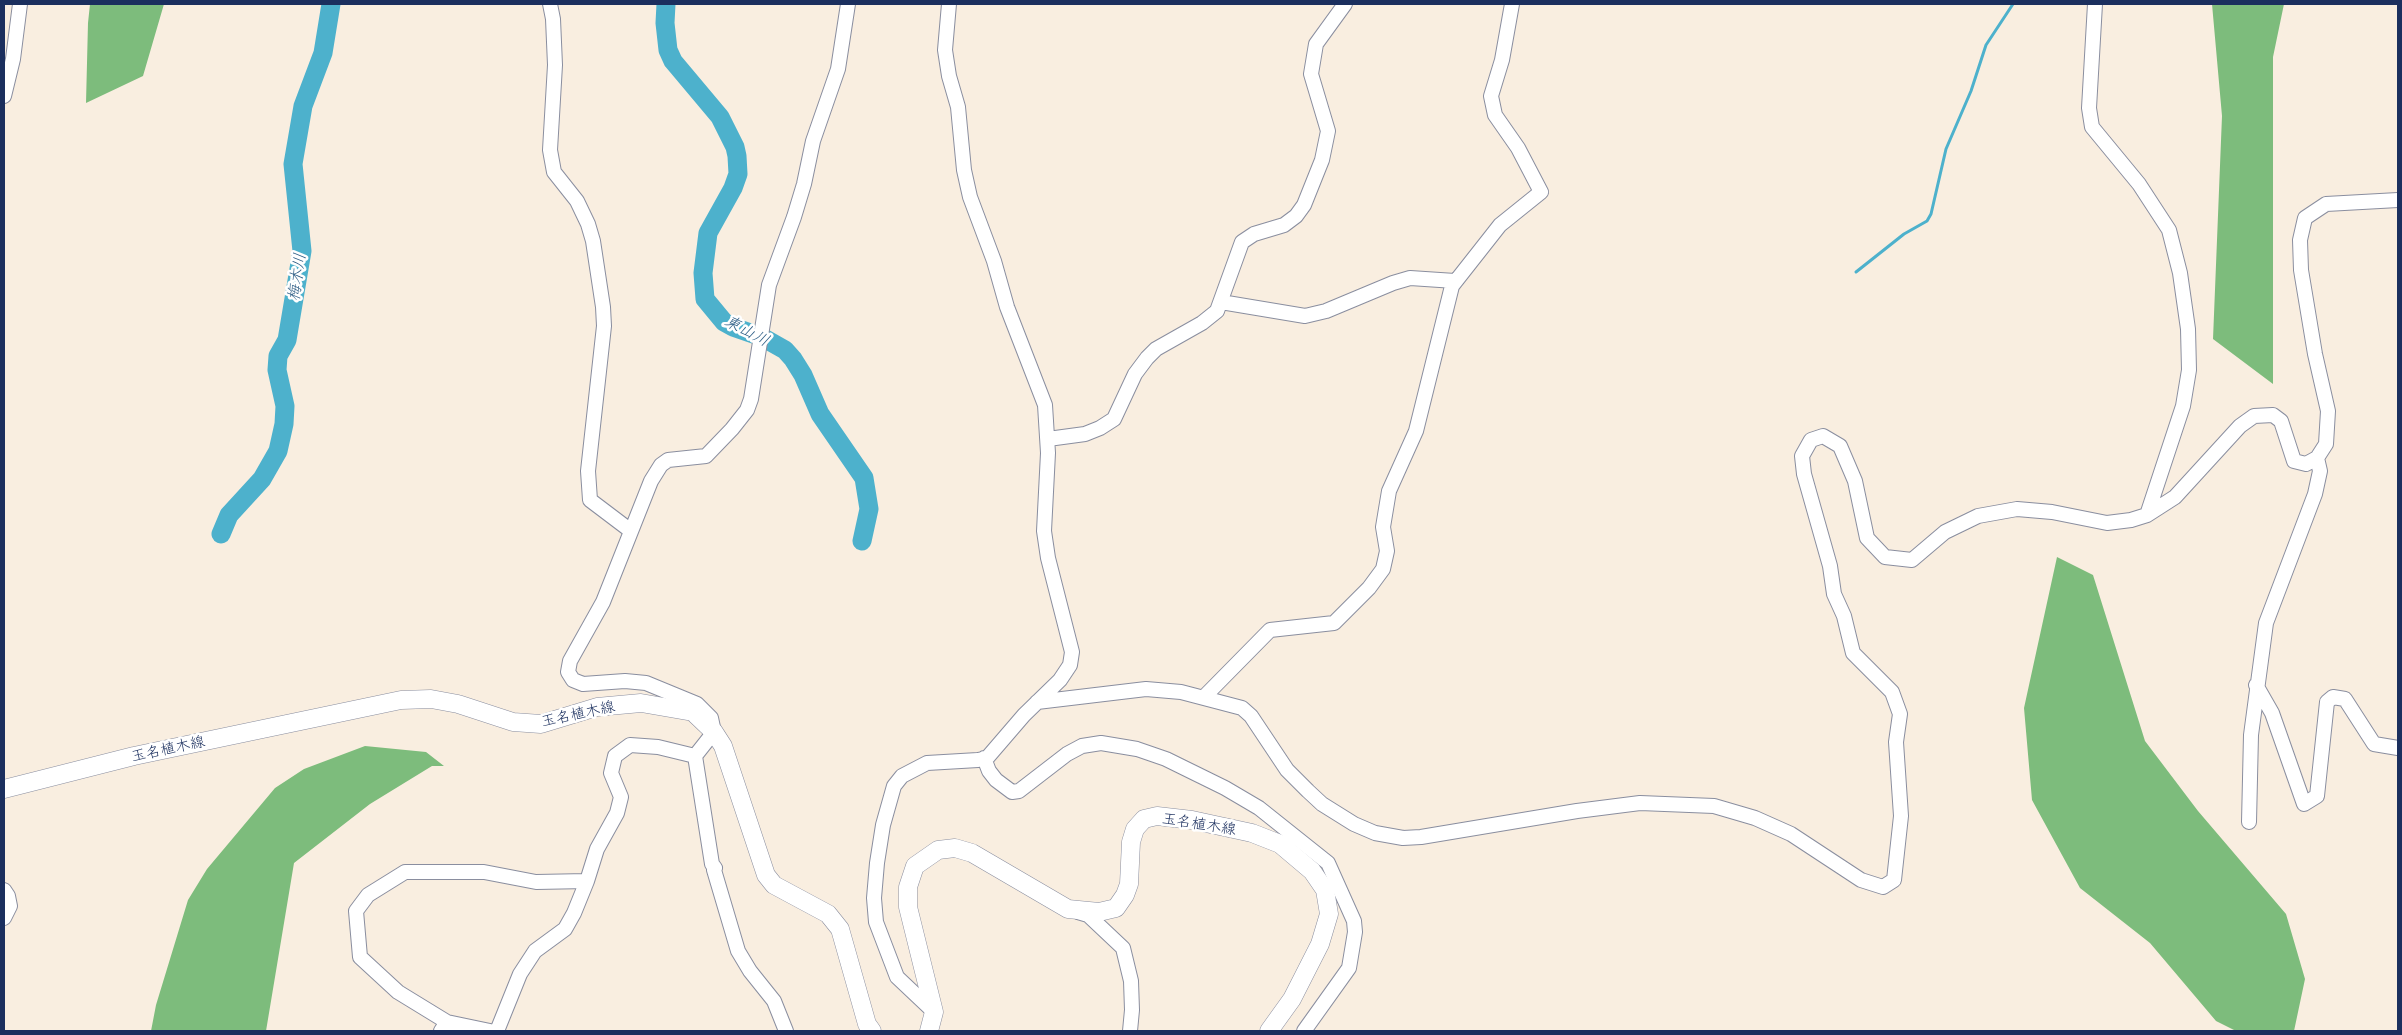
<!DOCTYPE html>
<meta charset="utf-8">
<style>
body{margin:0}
#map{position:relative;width:2402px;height:1035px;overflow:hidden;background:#f9eee0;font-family:Mali,sans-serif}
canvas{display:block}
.frame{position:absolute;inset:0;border:5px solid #1b2f5e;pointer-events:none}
</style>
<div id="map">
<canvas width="2402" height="1035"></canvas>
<div class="frame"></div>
</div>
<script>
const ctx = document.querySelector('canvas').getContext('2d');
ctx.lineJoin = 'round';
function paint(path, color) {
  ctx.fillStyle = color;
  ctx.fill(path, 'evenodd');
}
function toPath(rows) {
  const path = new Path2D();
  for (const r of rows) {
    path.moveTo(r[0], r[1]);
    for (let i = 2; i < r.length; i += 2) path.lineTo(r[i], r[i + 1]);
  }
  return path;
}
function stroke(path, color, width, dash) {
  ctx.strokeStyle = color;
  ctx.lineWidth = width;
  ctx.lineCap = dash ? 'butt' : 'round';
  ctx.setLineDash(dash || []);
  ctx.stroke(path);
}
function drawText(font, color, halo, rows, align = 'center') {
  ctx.font = font + ' Mali,"Klee One",sans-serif';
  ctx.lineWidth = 5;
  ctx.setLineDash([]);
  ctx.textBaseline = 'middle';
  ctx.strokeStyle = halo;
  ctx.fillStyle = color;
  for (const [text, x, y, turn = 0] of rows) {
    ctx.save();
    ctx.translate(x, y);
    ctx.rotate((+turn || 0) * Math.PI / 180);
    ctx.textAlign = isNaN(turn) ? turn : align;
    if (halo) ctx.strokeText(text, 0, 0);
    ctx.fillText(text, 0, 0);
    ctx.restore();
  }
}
paint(toPath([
 [90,4,164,4,143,76,86,103,88,23],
 [2212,4,2284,4,2273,57,2273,384,2213,339,2222,116],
 [2057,557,2093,575,2145,741,2198,811,2286,914,2305,979,2294,1031,2236,1031,2216,1021,2150,943,2080,888,2032,800,2024,708],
 [365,746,426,752,444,766,432,766,370,804,294,863,266,1031,151,1031,156,1005,188,900,207,869,275,788,304,769]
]), '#7dbc7c');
stroke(toPath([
 [1856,272,1904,234,1927,221,1931,214,1946,149,1971,91,1986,45,2013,4]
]), '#4db1cc', 3);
stroke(toPath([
 [666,4,665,23,668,50,673,61,720,117,735,147,737,156,738,174,733,188,708,233,703,273,705,299,724,322,733,327,762,337,785,350,793,359,803,375,820,414,864,478,869,509,862,541],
 [221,534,229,515,262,479,278,451,284,424,285,406,277,370,278,356,287,340,302,251,293,164,303,106,323,53,331,4]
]), '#4db1cc', 19);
const minor = toPath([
 [550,4,553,19,555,65,550,150,554,172,577,201,588,224,593,241,603,307,604,326,588,471,590,500,631,531],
 [2095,4,2089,108,2092,127,2139,184,2169,230,2180,273,2188,329,2189,370,2183,406,2147,515],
 [4,96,13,59,20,4],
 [1221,302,1305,316,1326,311,1393,283,1410,278,1455,281],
 [1048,439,1085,434,1100,428,1114,419,1135,374,1147,358,1156,349,1202,323,1217,311,1242,242,1254,234,1284,225,1296,216,1304,205,1322,160,1328,131,1311,74,1316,44,1345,4],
 [2256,685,2272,713,2304,804,2317,796,2327,702,2333,697,2345,699,2374,744,2398,748],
 [1204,697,1270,630,1334,623,1369,588,1383,569,1387,551,1383,527,1389,491,1416,431,1452,286,1500,225,1541,192,1518,148,1495,115,1491,96,1502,60,1512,4],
 [1037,702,1146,689,1181,692,1242,708,1251,716,1287,770,1308,791,1322,804,1354,824,1375,833,1403,838,1421,837,1577,811,1640,803,1714,806,1755,818,1791,834,1861,880,1883,887,1894,880,1901,816,1896,742,1900,714,1892,692,1853,653,1844,616,1834,594,1830,566,1804,474,1802,456,1811,440,1823,436,1840,446,1855,481,1867,538,1885,557,1912,560,1945,532,1978,516,2017,509,2052,512,2107,523,2131,520,2147,515,2175,497,2240,426,2254,416,2273,415,2281,421,2294,461,2306,464,2317,458,2326,444,2328,411,2315,354,2301,270,2300,240,2305,218,2326,204,2398,200],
 [984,758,989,771,996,780,1012,792,1019,791,1067,754,1082,746,1101,743,1137,749,1166,759,1225,788,1259,808,1328,863,1354,921,1355,932,1349,968,1304,1031],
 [2249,822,2251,735,2266,623,2315,494,2320,471,2317,458],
 [4,890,8,896,10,906,4,918],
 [1078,912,1088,915,1123,948,1131,981,1132,1010,1130,1031],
 [934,1012,897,977,876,922,874,898,877,863,883,825,894,786,902,776,927,763,978,760,987,758,1024,715,1060,680,1070,665,1072,652,1048,558,1044,531,1048,453,1045,405,1007,307,994,261,970,197,964,170,958,107,949,76,945,50,949,4],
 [447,1022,398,992,360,957,356,911,368,895,405,872,484,872,536,882,587,881],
 [441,1031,447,1022,490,1031],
 [497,1031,520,974,535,951,565,929,574,913,587,881,597,849,617,813,621,797,611,773,615,756,630,745,658,747,695,756],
 [786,1031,774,1001,750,971,738,951,714,870,715,868,712,864,695,756,714,732,711,718,697,704,646,683,625,681,583,684,573,680,568,672,570,661,603,602,651,481,661,465,668,460,706,456,732,429,747,410,751,399,769,285,794,217,804,184,813,141,838,69,848,4]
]);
const major = toPath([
 [4,789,134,756,401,700,431,699,458,704,513,722,541,724,597,707,641,703,693,712,714,732,723,746,766,875,774,885,828,914,840,929,867,1024,872,1031],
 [929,1031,934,1012,908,907,908,887,915,866,938,850,955,848,972,853,1068,909,1099,912,1116,908,1125,895,1129,884,1131,842,1135,829,1144,819,1157,816,1192,820,1252,833,1280,844,1312,871,1325,890,1329,914,1320,944,1292,999,1269,1031]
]);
stroke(minor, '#8a8e9f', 16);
stroke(major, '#8a8e9f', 19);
stroke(minor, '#fff', 14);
stroke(major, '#fff', 18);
drawText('15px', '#1b2f5e', '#fff', [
 ["玉名植木線",578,714,-12],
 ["玉名植木線",168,749,-12],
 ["玉名植木線",1199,824,9]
]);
drawText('italic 16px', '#2c5c84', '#fff', [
 ["梅木川",297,277,-82],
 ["東山川",747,331,28]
]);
</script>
